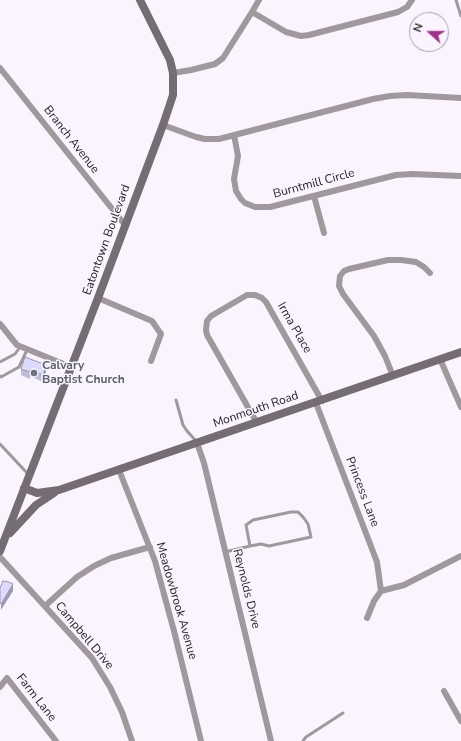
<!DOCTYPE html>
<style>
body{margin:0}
#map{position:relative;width:461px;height:741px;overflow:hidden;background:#f9f4fe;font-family:"Nunito Sans",sans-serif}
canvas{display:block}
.north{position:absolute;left:409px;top:12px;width:40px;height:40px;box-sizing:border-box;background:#f9f4fe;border:1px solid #a39ea7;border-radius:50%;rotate:291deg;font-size:11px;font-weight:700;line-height:16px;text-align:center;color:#211e24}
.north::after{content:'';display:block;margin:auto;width:14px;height:18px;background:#a2318e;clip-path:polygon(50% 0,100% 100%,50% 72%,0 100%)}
</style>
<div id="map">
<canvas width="461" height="741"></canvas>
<div class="north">N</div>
</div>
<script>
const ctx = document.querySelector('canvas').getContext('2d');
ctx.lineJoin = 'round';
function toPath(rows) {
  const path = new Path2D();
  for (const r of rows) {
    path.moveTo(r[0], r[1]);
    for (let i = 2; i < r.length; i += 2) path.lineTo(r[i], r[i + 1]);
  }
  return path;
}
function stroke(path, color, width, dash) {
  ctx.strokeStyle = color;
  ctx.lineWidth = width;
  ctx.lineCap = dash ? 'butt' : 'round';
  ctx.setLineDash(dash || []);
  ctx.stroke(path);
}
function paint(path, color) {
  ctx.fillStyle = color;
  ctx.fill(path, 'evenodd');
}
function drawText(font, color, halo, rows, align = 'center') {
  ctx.font = font + ' "Nunito Sans",sans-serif';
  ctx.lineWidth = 3;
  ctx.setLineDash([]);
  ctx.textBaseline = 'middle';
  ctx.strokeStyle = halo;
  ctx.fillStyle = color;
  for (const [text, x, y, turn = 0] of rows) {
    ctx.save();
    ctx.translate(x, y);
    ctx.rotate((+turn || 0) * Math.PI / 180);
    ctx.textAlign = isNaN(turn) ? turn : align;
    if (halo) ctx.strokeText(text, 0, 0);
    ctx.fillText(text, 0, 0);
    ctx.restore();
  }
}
stroke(toPath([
 [456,0,461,16],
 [0,362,15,354,20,347],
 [0,376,1,377,19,367,27,350],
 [176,400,183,425,187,431,196,441],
 [0,444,28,474],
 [225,552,250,546,246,525,253,520,291,512,298,512,303,517,308,524,311,537,269,546,261,544,250,546],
 [303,741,306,737,343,713]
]), '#a0989d', 3);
stroke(toPath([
 [259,0,252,12,286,32,301,36,309,35,398,12,407,7,412,0],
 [0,68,125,225],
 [173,73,191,70,215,64,223,58,252,12],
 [163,125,196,137,205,139,219,139,373,99,390,96,407,95,461,98],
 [234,135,238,156,234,179,236,191,241,199,245,203,255,207,270,207,396,175,412,174,461,176],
 [314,196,324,233],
 [98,298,152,321,161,334,151,361],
 [0,324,17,345,71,367],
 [440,359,461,407],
 [393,376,385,356,374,336,343,294,339,286,340,276,344,271,349,269,388,260,401,260,416,262,424,267,430,273],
 [316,403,377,562,381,591],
 [257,423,207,335,206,330,207,321,211,316,247,295,255,295,262,298,266,302,322,401],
 [197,443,204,463,271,741],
 [119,470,155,561,174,631,201,741],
 [0,557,92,658,110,687,122,712,132,741],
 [381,591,404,585,461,556],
 [45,606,77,577,94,566,111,558,150,547],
 [367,618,374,601,381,591],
 [0,687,7,678,56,741],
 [444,691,461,721]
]), '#a0989d', 6);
stroke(toPath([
 [24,488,37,493,59,490,461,352],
 [10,533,36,505,54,493],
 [0,551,98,298,163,125,173,95,173,73,170,60,140,0]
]), '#766c73', 8);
paint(toPath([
 [21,369,46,372,43,382,30,376,30,379,21,375]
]), '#bfbbd8');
paint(toPath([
 [46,365,46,372,43,382,43,375],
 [13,584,13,591,1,610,1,604]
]), '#9b99b0');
const building = toPath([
 [25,357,46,365,43,375,30,370,30,372,21,369,25,357],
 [3,581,5,582,6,581,13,584,1,604,0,603,0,588,3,581]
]);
paint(building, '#dedafb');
stroke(building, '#9b99b0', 1);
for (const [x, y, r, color] of [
 [34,373,4,"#6b7280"]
]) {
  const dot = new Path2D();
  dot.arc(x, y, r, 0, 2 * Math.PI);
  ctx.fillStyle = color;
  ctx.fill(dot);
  stroke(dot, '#f9f4fe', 1.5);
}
drawText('12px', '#211e24', '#f9f4fe', [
 ["Branch Avenue",71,140,52],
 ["Burntmill Circle",314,184,-15],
 ["Eatontown Boulevard",107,240,-70],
 ["Irma Place",294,328,60],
 ["Monmouth Road",256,410,-19],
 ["Princess Lane",362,492,69],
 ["Reynolds Drive",246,589,76],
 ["Meadowbrook Avenue",176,601,74],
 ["Campbell Drive",84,636,50],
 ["Farm Lane",36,698,52]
]);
drawText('bold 12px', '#5b616d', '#f9f4fe', [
 ["Calvary",42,366],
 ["Baptist Church",42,380]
], 'left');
</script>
